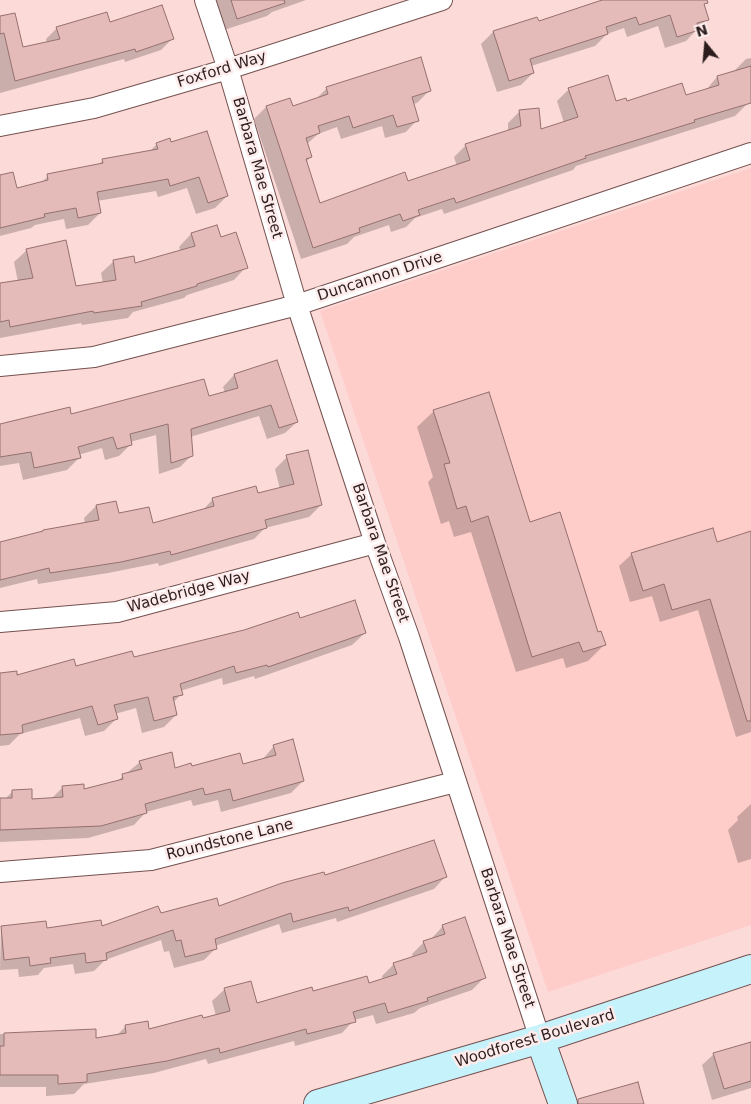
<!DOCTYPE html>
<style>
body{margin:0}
#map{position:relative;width:751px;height:1104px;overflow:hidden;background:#fcdad8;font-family:"DejaVu Sans",sans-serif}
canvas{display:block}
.north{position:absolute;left:681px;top:20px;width:50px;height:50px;-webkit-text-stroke:4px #fdeceb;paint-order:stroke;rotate:343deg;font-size:14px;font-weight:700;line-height:20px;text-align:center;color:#2c1d1d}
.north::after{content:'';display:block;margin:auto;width:18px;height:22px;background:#2c1d1d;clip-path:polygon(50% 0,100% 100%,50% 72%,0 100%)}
</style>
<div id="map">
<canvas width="751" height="1104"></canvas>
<div class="north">N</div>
</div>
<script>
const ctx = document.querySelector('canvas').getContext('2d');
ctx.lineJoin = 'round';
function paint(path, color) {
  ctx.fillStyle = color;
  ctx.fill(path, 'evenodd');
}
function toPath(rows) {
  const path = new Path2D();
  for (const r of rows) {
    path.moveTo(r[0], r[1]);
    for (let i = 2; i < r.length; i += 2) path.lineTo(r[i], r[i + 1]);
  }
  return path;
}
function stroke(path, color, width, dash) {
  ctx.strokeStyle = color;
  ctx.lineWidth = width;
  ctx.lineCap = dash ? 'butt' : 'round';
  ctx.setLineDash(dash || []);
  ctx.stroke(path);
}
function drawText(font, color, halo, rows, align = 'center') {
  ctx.font = font + ' "DejaVu Sans",sans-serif';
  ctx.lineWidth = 5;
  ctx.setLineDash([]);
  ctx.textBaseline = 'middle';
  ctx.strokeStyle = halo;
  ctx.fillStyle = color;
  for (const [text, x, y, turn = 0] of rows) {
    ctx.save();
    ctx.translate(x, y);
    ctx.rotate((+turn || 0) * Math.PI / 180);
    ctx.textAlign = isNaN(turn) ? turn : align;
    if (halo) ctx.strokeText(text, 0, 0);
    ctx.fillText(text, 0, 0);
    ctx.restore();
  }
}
paint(toPath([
 [751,168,751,925,548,992,320,311]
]), '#feccc9');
paint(toPath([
 [215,0,306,0,272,12,267,16,224,30],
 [605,0,708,0,702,2,707,19,686,41,665,48,658,26,627,37,624,28,607,34,595,46,531,66,533,73,521,85,497,92,481,44,493,32,537,18,538,23],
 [0,18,22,49,47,43,46,39,57,28,109,24,172,39,161,50,125,62,124,59,0,93],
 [751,58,751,96,747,104,735,116,576,166,573,170,444,214,442,209,415,218,406,227,391,232,389,225,354,237,347,244,301,259,254,119,266,107,292,108,315,100,327,88,429,91,417,103,413,104,417,120,406,132,385,138,382,126,341,139,337,127,318,134,307,144,311,157,306,162,320,204,407,183,457,166,454,157,466,145,508,131,508,123,520,111,540,131,564,123,557,101,569,89,615,102,685,96,706,90,717,77,734,71,746,59],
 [157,144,170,144,227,196,215,208,196,214,187,188,158,197,156,191,97,201,100,213,88,225,66,229,64,219,35,225,31,228,0,236,0,177,16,190,40,184,48,176,98,165,103,160,149,152],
 [191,234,220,238,246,267,234,280,187,295,184,298,133,312,128,318,82,325,81,323,0,338,0,285,18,282,14,262,27,250,75,288,103,283,101,273,114,261,134,265,181,252,179,247],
 [234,375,297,422,285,433,267,439,259,416,190,437,192,455,180,467,159,474,156,435,130,442,131,444,119,456,105,460,102,448,78,455,79,458,67,470,23,480,19,463,0,466,0,425,208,398,225,393,223,387],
 [434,411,529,523,604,645,588,661,566,668,563,658,516,672,471,532,454,537,449,521,441,524,428,482,433,477,417,427],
 [287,457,321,505,309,517,265,528,254,539,159,566,158,563,108,573,38,584,37,579,0,588,0,543,85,524,84,518,96,506,152,525,202,511,213,499,257,495,280,489,275,469],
 [751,532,751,732,736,737,698,610,660,622,652,596,630,602,619,566,632,554,716,543],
 [299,620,365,633,352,645,255,679,254,676,223,685,222,678,180,691,181,694,173,703,176,715,164,727,142,733,136,708,115,714,116,719,104,731,85,736,80,718,20,734,9,745,0,746,0,674,16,676,133,658],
 [274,746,303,781,291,793,221,812,218,800,193,806,191,800,146,812,134,825,88,838,0,842,0,800,5,799,12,792,31,800,51,799,63,787,83,790,116,782,140,762,174,769,242,765,262,760],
 [751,804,751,859,738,863,728,830,738,820,737,817],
 [324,877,445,877,434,889,337,922,336,918,282,933,279,924,215,946,216,948,204,960,174,968,169,951,164,952,161,940,105,960,94,971,75,974,73,964,44,968,38,975,19,977,18,969,0,970,1,928,46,930,101,927,160,915,218,908],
 [443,926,484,978,472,990,420,1008,414,1013,376,1024,373,1015,354,1020,342,1033,295,1046,294,1041,208,1064,206,1059,154,1073,84,1084,74,1094,46,1096,46,1087,0,1087,0,1034,95,1039,116,1036,126,1026,148,1030,216,1016,212,1001,225,989,256,1004,368,984,383,980,382,976,394,964,413,958,412,954,424,942,431,939],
 [751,1042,751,1088,712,1100,702,1065,714,1054]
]), '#0003');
const building = toPath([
 [231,0,284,0,285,3,237,19,231,0],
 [602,0,707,0,708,3,704,4,709,20,697,23,699,30,677,37,670,15,639,25,636,17,606,27,608,34,530,59,534,73,509,81,493,31,537,17,539,21,602,0],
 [162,5,174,39,136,52,135,49,15,81,4,33,0,34,0,16,15,13,23,47,60,39,56,27,107,12,110,22,162,5],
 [421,57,431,91,412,97,419,121,397,127,393,115,353,128,349,116,318,126,320,133,306,138,312,157,306,159,320,203,405,172,408,181,470,160,465,144,521,126,519,110,539,108,541,129,578,117,568,88,608,75,616,101,626,98,627,101,682,83,686,95,719,85,717,76,751,66,751,103,694,120,695,122,585,156,586,158,456,203,454,198,418,210,420,215,403,221,400,214,359,228,360,232,313,248,266,106,290,98,293,106,328,94,326,87,421,57],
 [207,131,228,196,208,203,199,177,170,186,168,179,97,192,101,213,78,218,76,208,44,214,45,217,0,228,0,175,13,172,17,188,48,180,47,174,103,163,102,159,158,149,156,143,170,138,171,142,207,131],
 [217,225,221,237,236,232,248,268,197,284,197,286,141,302,142,306,94,313,93,311,10,327,9,320,0,322,0,283,33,278,26,249,66,240,76,286,116,280,113,260,134,256,135,263,195,246,191,233,217,225],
 [277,360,298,422,279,428,271,405,191,429,193,456,171,463,168,424,130,434,132,445,117,449,113,437,78,447,81,458,34,468,31,452,0,457,0,424,70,407,71,414,204,379,209,396,238,388,234,374,277,360],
 [489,392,530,522,560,512,598,632,601,631,606,645,583,652,579,642,532,657,488,516,471,522,466,506,457,509,444,464,450,463,433,410,489,392],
 [308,450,322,505,265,520,267,528,171,555,170,551,121,562,50,573,49,568,0,580,0,542,43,531,43,530,99,520,96,505,116,501,119,513,149,507,153,523,214,506,212,498,256,486,258,493,294,484,286,455,308,450],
 [713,528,717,542,751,531,751,721,747,721,710,599,672,610,664,584,643,591,631,553,713,528],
 [355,600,366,633,268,667,267,665,236,673,234,666,180,684,183,695,173,697,177,715,154,721,148,697,114,705,118,719,98,725,92,706,22,725,23,733,0,735,0,673,17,671,17,675,74,659,76,666,132,651,134,657,244,630,298,612,300,618,355,600],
 [293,739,304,781,233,801,230,789,205,795,203,788,145,804,147,813,101,826,0,830,0,798,12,798,12,790,32,789,32,799,63,797,62,786,84,784,84,789,123,779,122,774,142,769,139,761,172,752,175,768,191,763,192,766,240,753,243,764,276,755,273,745,293,739],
 [434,840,447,877,349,911,348,907,293,922,291,913,215,939,217,949,185,957,181,940,176,941,173,930,106,953,107,960,86,963,85,953,50,958,51,963,30,966,29,957,4,960,1,926,46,921,47,928,101,920,102,926,158,906,161,913,217,898,219,906,282,883,324,872,325,875,434,840],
 [465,917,486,978,427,998,428,1001,388,1013,385,1003,353,1012,356,1022,307,1034,306,1029,220,1053,219,1048,167,1061,87,1074,87,1082,58,1084,58,1075,0,1075,0,1046,4,1046,4,1033,96,1029,96,1038,126,1033,125,1025,148,1021,149,1029,202,1015,203,1018,230,1011,224,988,251,981,257,1003,312,987,313,991,367,976,369,983,397,974,393,963,427,952,423,941,445,934,442,925,465,917],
 [751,1042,751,1081,724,1089,713,1053,751,1042],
 [638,1082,644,1104,578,1104,578,1099,638,1082]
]);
paint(building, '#e4bbb8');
stroke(building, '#95706e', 1);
const street = toPath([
 [205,0,228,69,297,305,375,543,409,637,540,1039],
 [0,126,94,108,228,69,442,0],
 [0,366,94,357,297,305,751,153],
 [0,622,117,612,375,543],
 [0,872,151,860,455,782]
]);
const secondary = toPath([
 [540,1039,563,1104],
 [318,1104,540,1039,751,969]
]);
stroke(street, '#74514f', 22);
stroke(secondary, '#74514f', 30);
stroke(street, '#fff', 20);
stroke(secondary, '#c6f2fc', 28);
drawText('15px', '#2c1d1d', '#fdeceb', [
 ["Foxford Way",222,70,-17],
 ["Barbara Mae Street",257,168,74],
 ["Duncannon Drive",380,277,-18],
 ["Barbara Mae Street",380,553,71],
 ["Wadebridge Way",189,592,-15],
 ["Roundstone Lane",230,840,-14],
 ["Barbara Mae Street",507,938,72],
 ["Woodforest Boulevard",535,1039,-17]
]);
</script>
